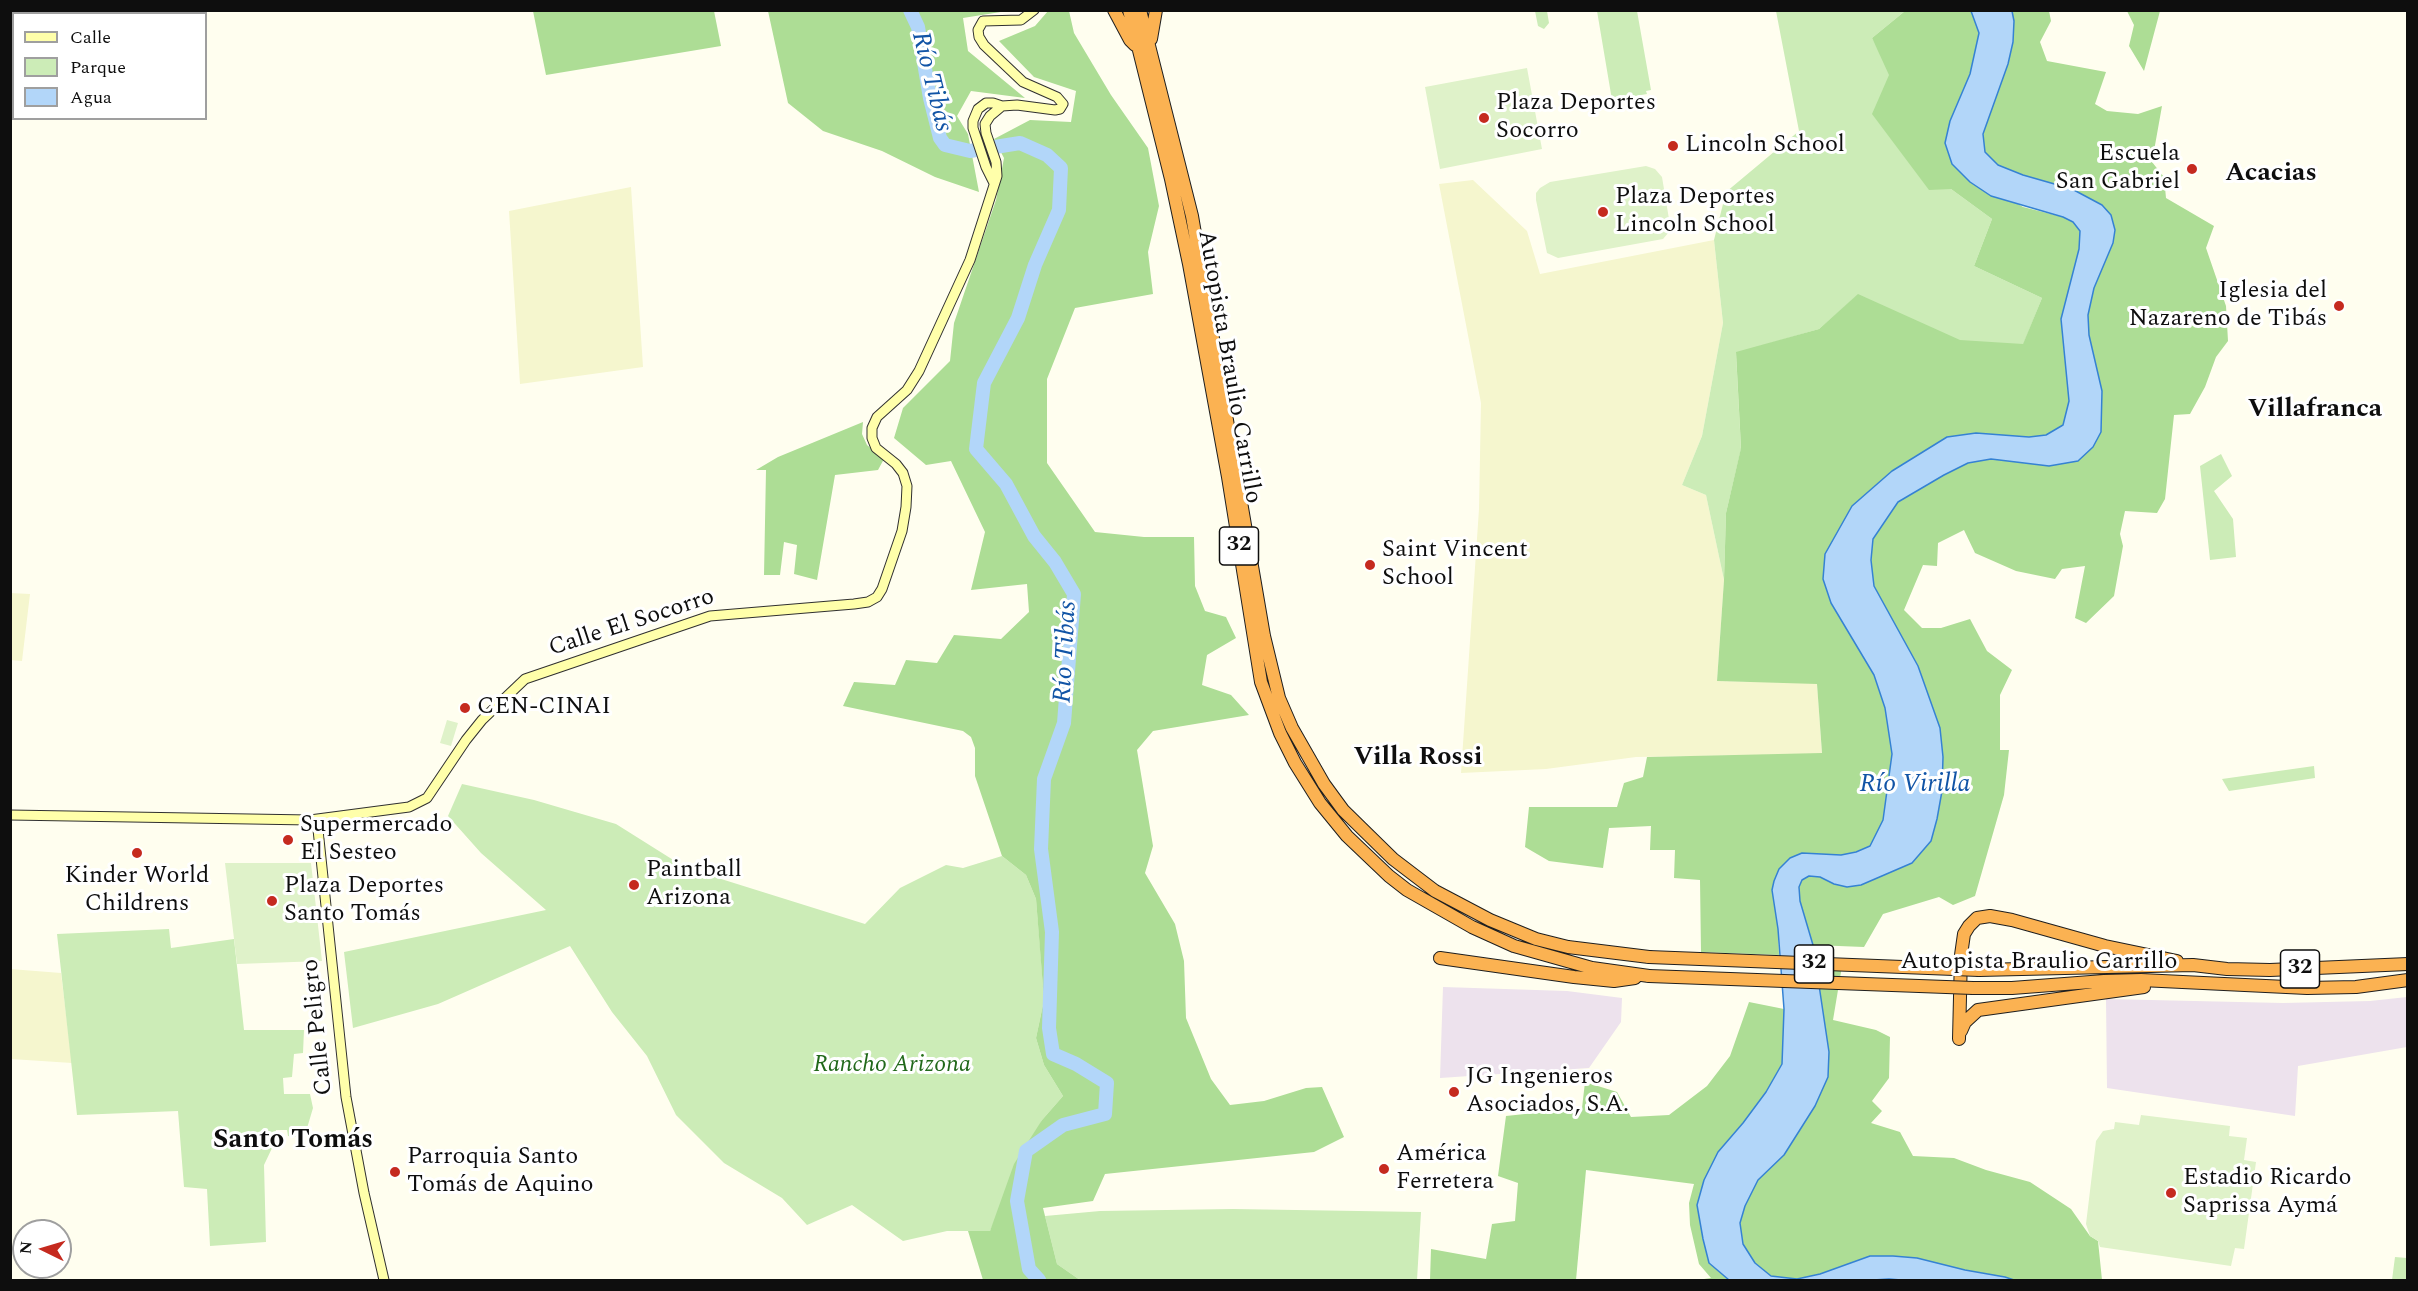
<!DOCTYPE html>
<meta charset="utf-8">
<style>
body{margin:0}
#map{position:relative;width:2418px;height:1291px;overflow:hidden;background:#fffeef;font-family:Spectral,serif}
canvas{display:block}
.frame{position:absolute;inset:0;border:12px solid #0e0e0e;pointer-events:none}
.legend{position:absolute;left:12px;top:12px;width:195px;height:108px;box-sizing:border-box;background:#fff;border:2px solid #9f9f9f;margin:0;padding:8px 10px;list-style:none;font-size:18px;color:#0e0e0e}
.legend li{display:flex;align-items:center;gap:12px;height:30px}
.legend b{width:30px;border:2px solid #9f9f9f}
.north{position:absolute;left:12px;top:1219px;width:60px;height:60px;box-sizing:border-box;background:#fff;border:2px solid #9f9f9f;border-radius:50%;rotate:275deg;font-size:16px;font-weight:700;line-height:24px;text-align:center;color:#0e0e0e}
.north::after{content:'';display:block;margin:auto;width:21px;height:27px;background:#c52a1f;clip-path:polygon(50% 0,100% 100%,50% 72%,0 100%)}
</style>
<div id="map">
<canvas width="2418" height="1291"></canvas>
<div class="frame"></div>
<ul class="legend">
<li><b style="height:8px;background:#ffa"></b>Calle</li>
<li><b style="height:16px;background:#ccecb7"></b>Parque</li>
<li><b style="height:16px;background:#b2d6f9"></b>Agua</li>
</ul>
<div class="north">N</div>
</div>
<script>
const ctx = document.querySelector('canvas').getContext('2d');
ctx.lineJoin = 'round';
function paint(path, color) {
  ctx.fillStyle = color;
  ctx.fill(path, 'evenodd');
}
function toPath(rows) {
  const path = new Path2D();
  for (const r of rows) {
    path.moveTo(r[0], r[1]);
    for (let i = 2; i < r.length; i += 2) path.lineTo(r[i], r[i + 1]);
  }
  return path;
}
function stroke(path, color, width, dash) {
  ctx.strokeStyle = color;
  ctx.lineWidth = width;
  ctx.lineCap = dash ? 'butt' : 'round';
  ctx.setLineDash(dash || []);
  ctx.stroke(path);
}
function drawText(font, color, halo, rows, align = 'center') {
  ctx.font = font + ' Spectral,serif';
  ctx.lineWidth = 6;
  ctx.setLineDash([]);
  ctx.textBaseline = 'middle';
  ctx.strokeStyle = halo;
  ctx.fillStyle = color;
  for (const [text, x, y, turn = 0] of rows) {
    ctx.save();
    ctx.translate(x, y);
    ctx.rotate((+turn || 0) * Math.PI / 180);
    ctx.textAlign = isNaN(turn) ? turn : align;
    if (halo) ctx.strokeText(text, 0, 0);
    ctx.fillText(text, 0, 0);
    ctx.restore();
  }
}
paint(toPath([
 [1443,987,1567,991,1622,998,1621,1022,1589,1068,1440,1078],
 [2407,997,2407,1047,2298,1066,2295,1116,2107,1088,2106,999,2283,1003,2370,1001]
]), '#ede2ed');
paint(toPath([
 [1473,180,1527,231,1540,274,1714,240,1723,323,1702,436,1682,485,1706,495,1724,580,1717,681,1817,683,1822,754,1636,757,1546,769,1461,773,1479,509,1481,403,1439,184],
 [631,187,643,367,520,384,509,211],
 [10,593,30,594,22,661,11,660],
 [10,969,61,973,72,1063,11,1059]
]), '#f5f6ce');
paint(toPath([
 [1535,11,1547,11,1549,23,1544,29,1538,26],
 [1597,11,1637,11,1651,90,1646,91,1647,94,1612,100],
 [1776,11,1905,11,1872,38,1951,189,1992,219,1974,266,2042,298,2023,345,1960,341,1858,295,1819,329,1736,353,1741,449,1726,513,1724,580,1706,495,1682,485,1702,436,1723,323,1714,240,1726,192,1799,131],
 [2221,454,2232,476,2214,491,2233,519,2236,557,2210,560,2200,466],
 [2314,766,2315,778,2229,791,2222,779],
 [462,784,534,800,616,824,686,868,865,924,900,888,946,865,963,868,1002,856,1026,875,1036,899,1040,947,1044,1000,1036,1038,1044,1065,1063,1096,1042,1120,990,1231,947,1231,903,1241,852,1205,807,1225,782,1198,724,1163,676,1115,647,1056,612,1012,570,946,438,1004,353,1028,344,952,546,910,481,853,448,816],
 [169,929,171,948,234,939,244,1030,304,1030,303,1053,294,1054,292,1077,283,1078,284,1094,310,1094,313,1108,305,1135,293,1137,288,1136,287,1130,276,1130,273,1146,264,1165,266,1242,210,1246,207,1189,184,1187,178,1111,77,1115,57,934],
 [1233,1209,1421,1212,1417,1280,1080,1280,1057,1264,1045,1216,1100,1211],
 [2395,1257,2407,1258,2407,1280,2392,1280]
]), '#ccecb7');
paint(toPath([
 [533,11,714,11,721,46,546,75],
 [768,11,1007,11,963,18,968,51,1025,98,971,91,957,116,968,134,979,192,935,177,882,151,823,131,788,103],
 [1048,11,1069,11,1074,33,1111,95,1148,148,1159,206,1148,252,1153,294,1075,308,1047,379,1047,463,1095,532,1144,537,1194,537,1195,586,1205,611,1226,617,1236,638,1207,655,1202,685,1231,695,1249,715,1153,731,1137,750,1153,846,1145,873,1175,924,1184,961,1186,1018,1211,1079,1230,1105,1264,1101,1306,1088,1322,1087,1344,1137,1314,1152,1105,1174,1093,1201,1043,1208,1057,1264,1080,1280,983,1280,968,1231,990,1231,1014,1164,1042,1120,1063,1096,1044,1065,1036,1038,1044,1000,1036,899,1026,875,1002,856,975,776,975,748,971,737,963,731,843,706,854,682,895,685,906,660,937,663,954,635,1001,639,1029,612,1027,584,971,590,985,532,951,461,926,465,894,438,903,408,950,361,954,323,996,200,1004,158,994,139,1030,120,1071,122,1076,91,1034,77,999,41,1035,26],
 [1905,11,1971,11,1979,33,1970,74,1950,121,1946,143,1952,164,2023,207,2063,217,2073,222,2080,231,2079,249,2061,319,2070,401,2063,425,2046,435,2029,437,1976,433,1947,437,1892,471,1852,506,1831,603,1874,675,1885,708,1892,754,1883,820,1870,846,1856,852,1841,855,1802,853,1778,929,1779,955,1701,952,1700,880,1674,878,1675,850,1650,850,1651,826,1609,828,1603,868,1549,861,1525,847,1529,807,1617,807,1624,783,1643,777,1647,757,1822,753,1817,684,1717,681,1724,580,1726,513,1741,448,1736,352,1819,329,1858,294,1960,340,2023,344,2042,298,1974,266,1992,219,1951,189,1929,190,1872,114,1889,75,1872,38],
 [2012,11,2049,11,2051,21,2040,42,2047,61,2106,72,2095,104,2107,111,2138,114,2162,106,2152,162,2164,177,2166,198,2214,226,2206,248,2226,306,2228,341,2216,357,2205,387,2190,414,2174,415,2165,499,2157,513,2125,511,2120,534,2123,546,2114,596,2086,623,2075,618,2085,566,2062,569,2055,579,2016,571,1975,553,1964,530,1938,543,1937,566,1923,565,1904,610,1922,628,1941,628,1970,619,1987,651,2012,670,2000,695,2000,750,2009,750,2004,795,1975,896,1953,905,1939,897,1883,914,1864,947,1813,945,1800,901,1799,887,1802,880,1809,876,1820,877,1834,884,1861,885,1912,863,1931,841,1937,819,1942,791,1943,757,1940,728,1918,666,1874,586,1871,560,1873,539,1898,502,1944,475,1968,463,1991,459,2018,461,2101,432,2102,391,2089,335,2088,315,2094,288,2113,243,2102,205,2072,189,2023,175,1998,165,1985,152,1983,135,2014,21],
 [2127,11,2160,11,2144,71,2129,46,2134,25],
 [863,422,862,434,867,445,884,459,878,470,835,475,817,580,794,574,797,545,784,542,780,575,764,575,766,470,756,470,778,457],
 [1816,964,1842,966,1833,1020,1876,1030,1890,1037,1889,1078,1872,1101,1882,1111,1871,1123,1900,1132,1913,1156,1954,1158,1986,1170,2030,1182,2071,1209,2090,1236,2098,1241,2102,1280,2014,1280,2005,1277,1965,1270,1917,1258,1893,1256,1870,1256,1820,1274,1797,1279,1771,1276,1755,1263,1743,1244,1740,1223,1745,1206,1758,1180,1784,1155,1815,1106],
 [1749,1002,1784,1009,1784,1033,1782,1064,1766,1092,1743,1123,1718,1152,1709,1263,1729,1280,1697,1280,1711,1278,1699,1264,1690,1225,1689,1203,1694,1184,1586,1170,1576,1280,1430,1280,1431,1249,1486,1259,1492,1224,1515,1221,1518,1183,1498,1176,1506,1116,1582,1108,1585,1082,1617,1092,1631,1117,1669,1115,1707,1086,1730,1056]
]), '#addd95');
paint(toPath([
 [1527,68,1542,149,1440,169,1425,87],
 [1646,166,1655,169,1662,177,1670,225,1669,232,1663,239,1558,258,1547,253,1536,200,1536,193,1540,188,1550,182],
 [447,720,458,723,451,746,440,743],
 [225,863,311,863,322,961,237,964],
 [2141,1115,2230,1126,2229,1136,2247,1138,2244,1160,2256,1162,2244,1249,2235,1248,2231,1266,2100,1247,2098,1241,2090,1236,2086,1224,2096,1141,2103,1131,2114,1129,2115,1122,2139,1125]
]), '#dff2c9');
const water = toPath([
 [1971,11,2012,11,2014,21,2013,42,2008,64,1983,134,1985,152,1998,165,2023,175,2072,189,2102,205,2111,215,2115,230,2113,243,2094,288,2088,315,2089,335,2102,391,2101,432,2093,447,2078,461,2049,466,1991,459,1968,463,1944,475,1898,502,1873,539,1871,560,1874,586,1918,666,1940,728,1943,757,1942,791,1937,819,1931,841,1912,863,1861,885,1847,887,1834,884,1820,877,1809,876,1802,880,1799,887,1800,901,1813,945,1829,1052,1828,1077,1815,1106,1784,1155,1758,1180,1745,1206,1740,1223,1743,1244,1755,1263,1771,1276,1797,1279,1820,1274,1870,1256,1893,1256,1917,1258,1965,1270,2005,1277,2014,1280,1901,1280,1889,1279,1873,1280,1729,1280,1709,1263,1703,1239,1697,1205,1704,1180,1718,1152,1743,1123,1766,1092,1782,1064,1784,1009,1778,929,1772,890,1774,881,1779,869,1790,858,1802,853,1841,855,1856,852,1870,846,1883,820,1892,754,1885,708,1874,675,1831,603,1823,579,1825,554,1852,506,1892,471,1947,437,1976,433,2029,437,2046,435,2063,425,2069,401,2061,319,2079,249,2080,231,2073,222,2063,217,1991,196,1970,182,1952,164,1945,143,1950,121,1970,74,1979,33,1971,11]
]);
paint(water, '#b2d6f9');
stroke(water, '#3582d3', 1.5);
stroke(toPath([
 [910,10,918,27,930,98,940,138,945,145,970,151,1020,143,1047,155,1061,168,1059,210,1035,265,1018,318,984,383,976,449,1006,484,1034,536,1055,562,1074,594,1064,723,1044,779,1041,849,1052,932,1049,1028,1053,1054,1076,1064,1107,1083,1105,1114,1063,1125,1026,1151,1017,1201,1029,1269,1039,1280]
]), '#b2d6f9', 14);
const secondary = toPath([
 [994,183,986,167,973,128,973,121,978,109,986,103,993,103,1002,106,1017,105,1055,110,1060,109,1063,104,1057,97,1023,82,984,45,979,37,978,30,983,21,1021,20,1034,10],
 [10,815,310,820,409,807,427,798,466,740,482,720,525,679,710,616,854,604,868,602,877,597,882,589,902,531,906,507,907,486,903,473,896,464,876,448,872,438,872,428,877,417,907,390,919,371,970,260,997,176,996,162,986,133,985,124,990,116,1002,106],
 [317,820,346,1097,364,1193,384,1280]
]);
const highway = toPath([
 [1114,10,1130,40,1135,45],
 [1129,10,1171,179,1189,264,1228,477,1261,682,1280,733,1295,763,1320,803,1347,836,1389,876,1407,890,1472,927,1514,946,1592,968,1649,976],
 [1140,10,1192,216,1264,636,1279,698,1292,728,1324,784,1343,810,1393,859,1435,891,1490,920,1536,939,1568,947,1649,957],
 [1151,39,1156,10],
 [1440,958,1574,977,1614,981,1635,978],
 [1979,970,2193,965,2227,969,2270,970,2408,964],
 [1973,988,2012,988,2104,981,2141,980,2307,988,2356,987,2408,980],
 [1961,1031,1965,1022,1978,1010,2144,987],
 [1959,1039,1961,955,1964,934,1969,926,1977,918,1990,916,2012,920,2105,946,2177,961]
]);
stroke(secondary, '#303030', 11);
stroke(highway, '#1f1f1f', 14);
stroke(secondary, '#ffa', 9);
stroke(highway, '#fbb252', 12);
const highwayBridge = toPath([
 [1649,957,1979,970],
 [1649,976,1973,988]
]);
stroke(highwayBridge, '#1f1f1f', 14, []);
stroke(highwayBridge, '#fbb252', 12);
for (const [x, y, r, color] of [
 [1484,118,6,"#c52a1f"],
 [1673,146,6,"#c52a1f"],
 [2192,169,6,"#c52a1f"],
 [1603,212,6,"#c52a1f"],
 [2339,306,6,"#c52a1f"],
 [1370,565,6,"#c52a1f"],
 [465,708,6,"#c52a1f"],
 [288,840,6,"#c52a1f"],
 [137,853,6,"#c52a1f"],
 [634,885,6,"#c52a1f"],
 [272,901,6,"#c52a1f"],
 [1454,1092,6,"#c52a1f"],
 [1384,1169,6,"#c52a1f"],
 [395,1172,6,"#c52a1f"],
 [2171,1193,6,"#c52a1f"]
]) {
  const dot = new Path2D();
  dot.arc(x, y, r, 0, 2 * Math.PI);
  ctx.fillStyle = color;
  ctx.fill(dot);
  stroke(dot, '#fff', 2);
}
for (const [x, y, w] of [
 [1239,546,39],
 [1814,964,39],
 [2300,969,39]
]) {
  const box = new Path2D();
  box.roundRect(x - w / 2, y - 19, w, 38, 4.5);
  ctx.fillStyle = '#fff';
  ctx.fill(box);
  stroke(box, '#0e0e0e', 1.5);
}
drawText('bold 22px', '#0e0e0e', null, [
 ["32",1239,546],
 ["32",1814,964],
 ["32",2300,969]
]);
drawText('24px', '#0e0e0e', '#fff', [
 ["Plaza Deportes",1496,104],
 ["Socorro",1496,132],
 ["Lincoln School",1685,146],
 ["Escuela",2180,155,"right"],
 ["San Gabriel",2180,183,"right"],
 ["Plaza Deportes",1615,198],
 ["Lincoln School",1615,226],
 ["Iglesia del",2327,292,"right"],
 ["Nazareno de Tibás",2327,320,"right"],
 ["Saint Vincent",1382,551],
 ["School",1382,579],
 ["CEN-CINAI",477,708],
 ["Supermercado",300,826],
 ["El Sesteo",300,854],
 ["Paintball",646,871],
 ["Arizona",646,899],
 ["Kinder World",137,877,"center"],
 ["Childrens",137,905,"center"],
 ["Plaza Deportes",284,887],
 ["Santo Tomás",284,915],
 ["JG Ingenieros",1466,1078],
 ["Asociados, S.A.",1466,1106],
 ["América",1396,1155],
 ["Ferretera",1396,1183],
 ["Parroquia Santo",407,1158],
 ["Tomás de Aquino",407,1186],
 ["Estadio Ricardo",2183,1179],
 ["Saprissa Aymá",2183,1207]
], 'left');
drawText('24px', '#0e0e0e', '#fff', [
 ["Autopista Braulio Carrillo",1228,367,80],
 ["Calle El Socorro",632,624,-18],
 ["Autopista Braulio Carrillo",2039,963],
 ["Calle Peligro",319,1027,-96]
]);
drawText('italic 24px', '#22691b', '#fff', [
 ["Rancho Arizona",892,1066]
]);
drawText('italic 26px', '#1154a6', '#fff', [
 ["Río Tibás",930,82,76],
 ["Río Tibás",1067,652,-87],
 ["Río Virilla",1915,786]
]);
drawText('bold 26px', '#0e0e0e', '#fff', [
 ["Acacias",2271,175],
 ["Villafranca",2315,411],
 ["Villa Rossi",1418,759]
]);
drawText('bold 27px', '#0e0e0e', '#fff', [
 ["Santo Tomás",293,1142]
]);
</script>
